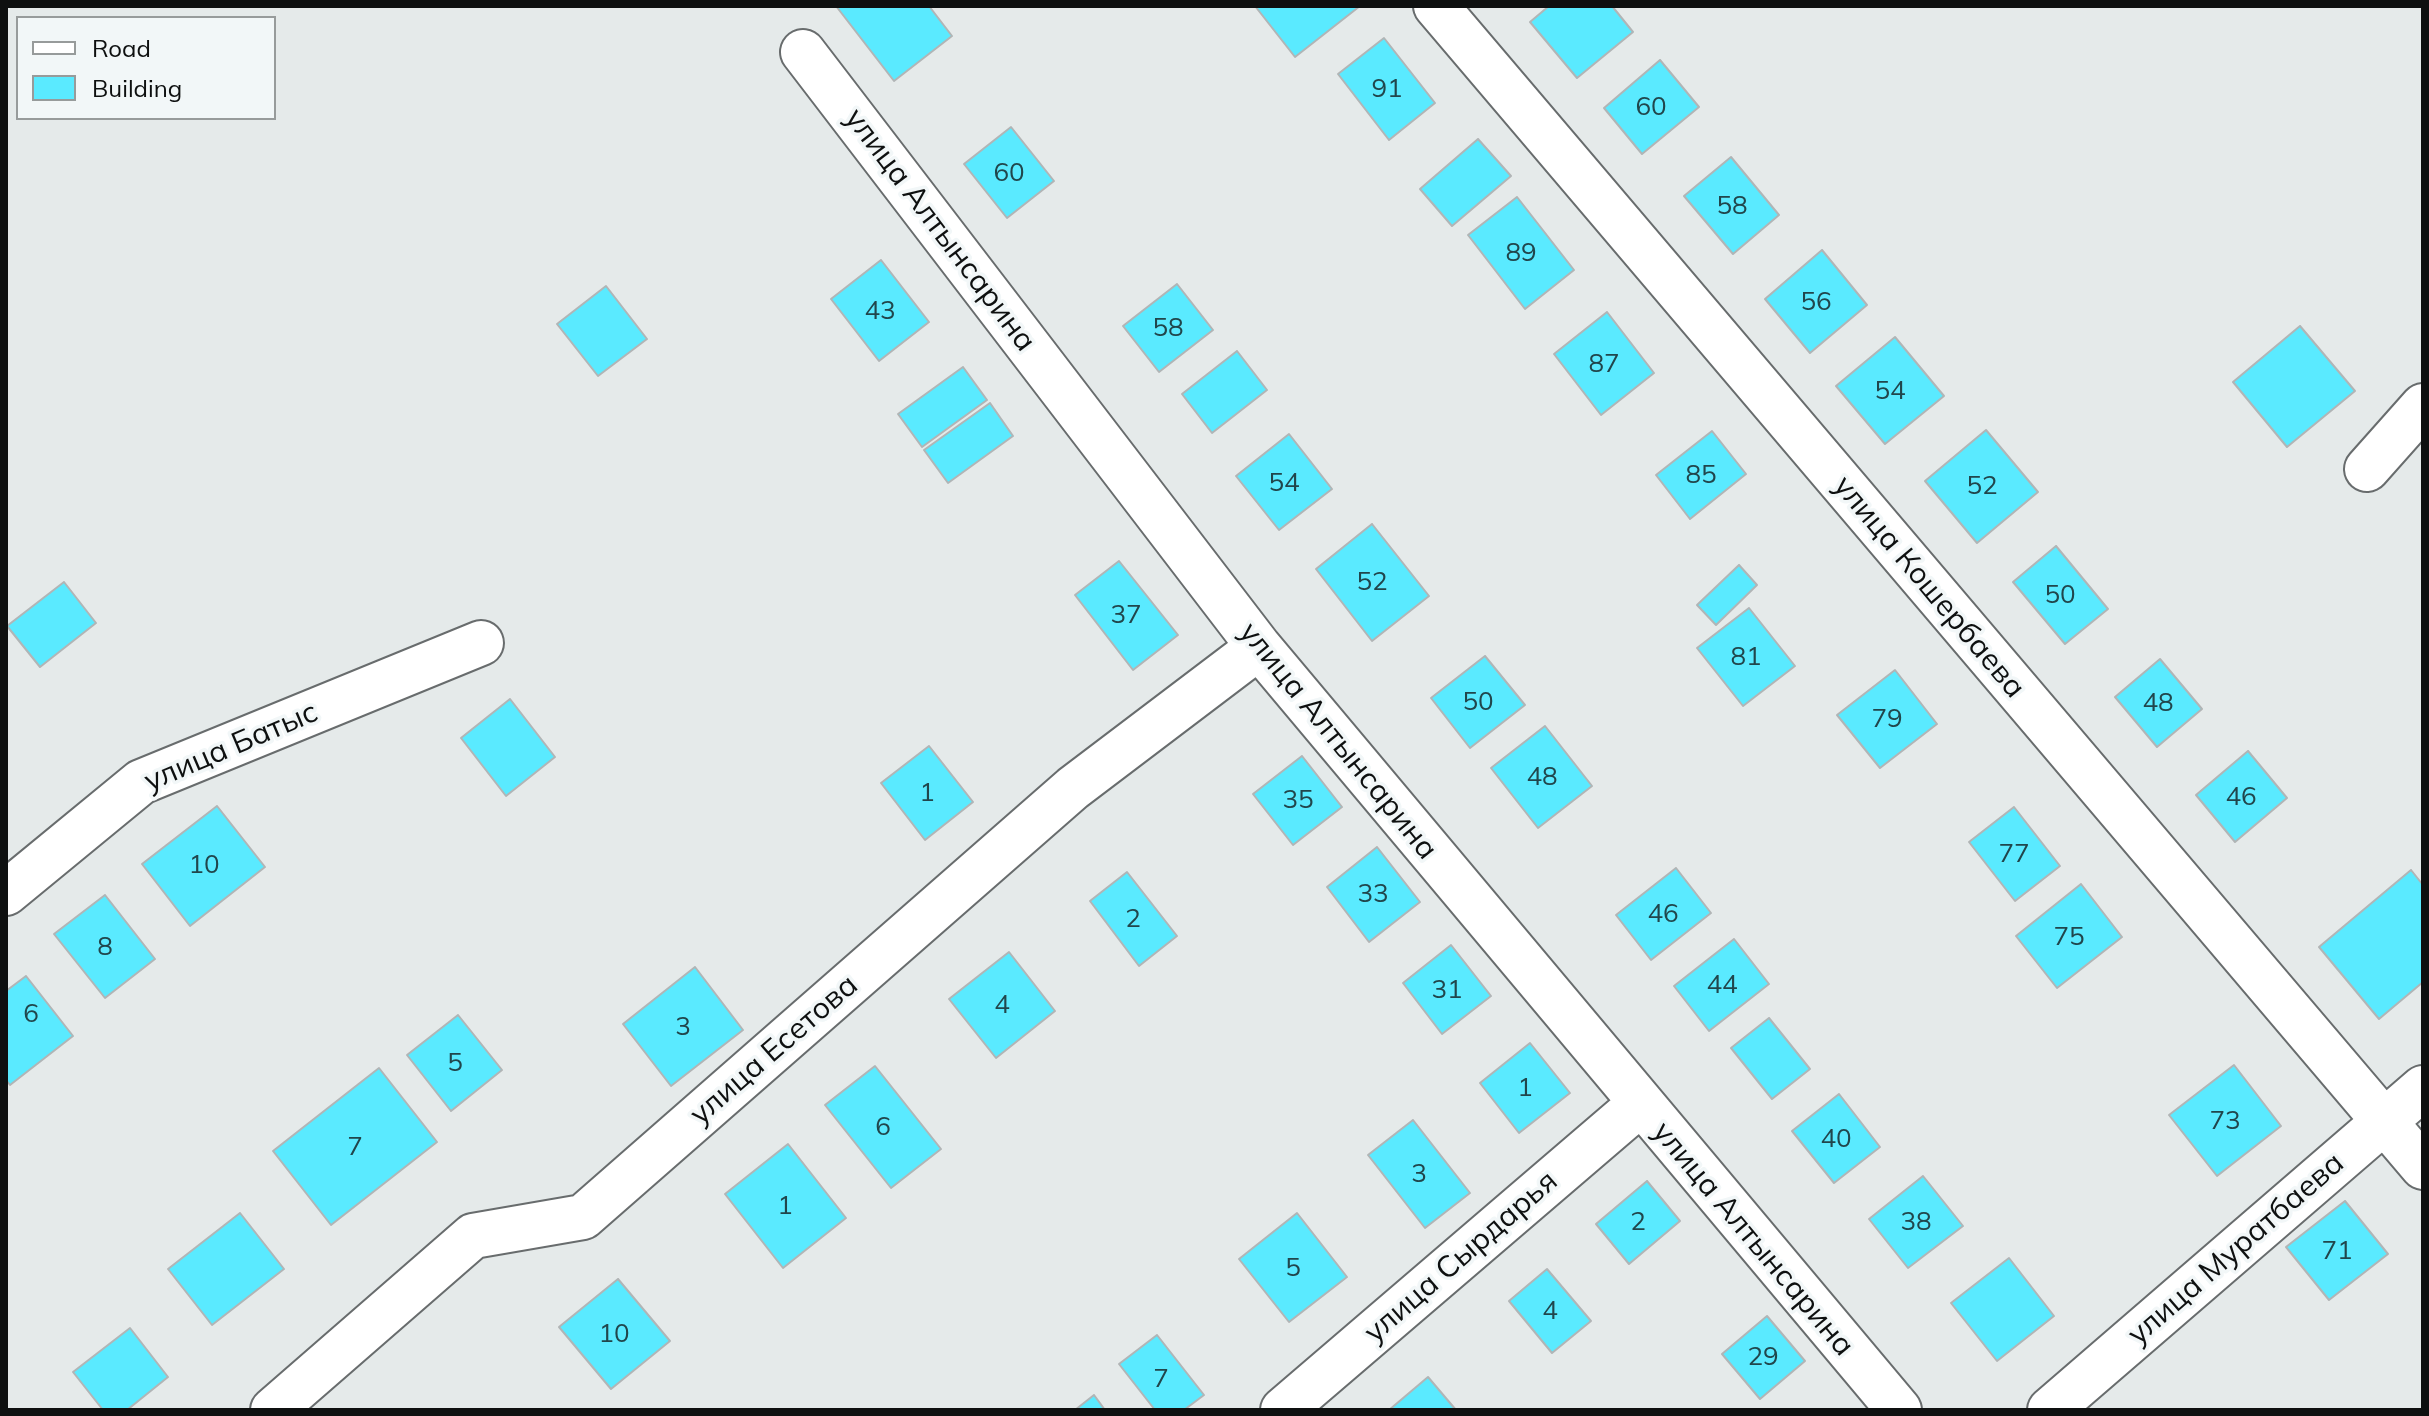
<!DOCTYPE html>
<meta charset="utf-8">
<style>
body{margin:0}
#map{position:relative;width:2429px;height:1416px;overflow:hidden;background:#e5eaea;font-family:Mulish,sans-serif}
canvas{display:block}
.frame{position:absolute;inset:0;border:8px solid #0e1010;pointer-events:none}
.legend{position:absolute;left:16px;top:16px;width:260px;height:104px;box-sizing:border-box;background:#f2f7f8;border:2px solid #979b9b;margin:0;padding:10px 14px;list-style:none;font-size:24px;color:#0e1010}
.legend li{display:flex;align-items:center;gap:16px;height:40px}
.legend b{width:40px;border:2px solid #979b9b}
</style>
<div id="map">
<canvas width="2429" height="1416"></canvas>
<div class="frame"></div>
<ul class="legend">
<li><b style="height:10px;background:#fff"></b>Road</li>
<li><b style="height:22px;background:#5aeaff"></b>Building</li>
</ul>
</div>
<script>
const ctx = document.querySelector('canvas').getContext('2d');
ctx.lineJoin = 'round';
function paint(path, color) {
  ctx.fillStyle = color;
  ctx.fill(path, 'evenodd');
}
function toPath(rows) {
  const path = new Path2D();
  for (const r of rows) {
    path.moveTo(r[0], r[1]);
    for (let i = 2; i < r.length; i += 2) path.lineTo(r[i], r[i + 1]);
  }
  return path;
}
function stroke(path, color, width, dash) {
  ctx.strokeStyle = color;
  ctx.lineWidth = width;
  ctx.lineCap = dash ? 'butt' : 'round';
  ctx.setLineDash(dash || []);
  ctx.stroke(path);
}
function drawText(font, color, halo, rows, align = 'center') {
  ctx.font = font + ' Mulish,sans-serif';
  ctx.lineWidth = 7;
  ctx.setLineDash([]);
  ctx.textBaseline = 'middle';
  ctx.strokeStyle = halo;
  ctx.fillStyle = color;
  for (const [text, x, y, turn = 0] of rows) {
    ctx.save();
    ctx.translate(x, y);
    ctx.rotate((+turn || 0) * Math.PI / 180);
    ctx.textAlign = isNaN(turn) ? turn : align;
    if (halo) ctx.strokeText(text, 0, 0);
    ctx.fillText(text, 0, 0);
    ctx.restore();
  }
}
const building = toPath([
 [836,6,929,6,952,36,894,81,836,6],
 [1255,6,1360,6,1295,57,1255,6],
 [1549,6,1612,6,1633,32,1577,78,1530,22,1549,6],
 [1384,38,1435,103,1389,140,1338,74,1384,38],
 [1660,60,1699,107,1642,154,1604,108,1660,60],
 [1011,127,1054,181,1007,218,964,164,1011,127],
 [1478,139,1511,176,1452,226,1420,189,1478,139],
 [1731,157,1779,215,1733,254,1684,196,1731,157],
 [1517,197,1574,270,1525,309,1468,235,1517,197],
 [1822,250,1867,305,1810,353,1765,299,1822,250],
 [881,260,929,322,879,361,831,299,881,260],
 [1177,284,1213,330,1159,372,1123,326,1177,284],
 [606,286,647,339,598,376,557,324,606,286],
 [1607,312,1654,373,1601,415,1554,354,1607,312],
 [2300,326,2355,391,2287,447,2233,382,2300,326],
 [1895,337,1944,396,1885,444,1836,386,1895,337],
 [1237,351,1267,390,1212,433,1182,394,1237,351],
 [963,367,987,400,922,447,898,414,963,367],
 [990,403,1013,436,948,483,924,450,990,403],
 [1986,430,2038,492,1977,543,1925,481,1986,430],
 [1712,431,1746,474,1690,519,1656,475,1712,431],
 [1289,434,1332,489,1279,530,1236,476,1289,434],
 [1372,524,1429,596,1372,641,1316,569,1372,524],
 [2056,546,2108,609,2065,644,2013,582,2056,546],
 [1119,561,1178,635,1133,670,1075,595,1119,561],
 [1739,565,1757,585,1716,625,1697,605,1739,565],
 [64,582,96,623,40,667,7,626,64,582],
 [1749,608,1795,666,1743,706,1697,648,1749,608],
 [1485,656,1525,705,1470,748,1431,698,1485,656],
 [2160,659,2202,709,2157,747,2115,697,2160,659],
 [1895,670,1937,724,1880,768,1837,715,1895,670],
 [510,699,555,757,506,796,461,738,510,699],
 [1545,726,1592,786,1538,828,1491,768,1545,726],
 [929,746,973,802,925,840,881,783,929,746],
 [2248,751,2287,798,2235,842,2196,795,2248,751],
 [1302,756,1342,807,1293,845,1253,794,1302,756],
 [217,806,265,867,190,926,142,864,217,806],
 [2014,807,2060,866,2015,901,1969,842,2014,807],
 [1377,847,1420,902,1369,942,1327,887,1377,847],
 [1676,868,1711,913,1651,960,1616,915,1676,868],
 [2411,870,2423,885,2423,982,2379,1019,2319,947,2411,870],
 [1127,872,1177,936,1139,966,1090,901,1127,872],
 [2081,884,2122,937,2057,988,2016,936,2081,884],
 [105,895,155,959,105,998,54,934,105,895],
 [1734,939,1769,984,1709,1031,1674,986,1734,939],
 [1451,945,1491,996,1442,1034,1403,983,1451,945],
 [1009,952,1055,1011,996,1058,949,999,1009,952],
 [695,967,743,1030,671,1086,623,1024,695,967],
 [26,976,73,1036,10,1085,6,1080,6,991,26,976],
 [458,1015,502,1070,451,1111,407,1055,458,1015],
 [1769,1018,1810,1069,1772,1099,1731,1048,1769,1018],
 [1530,1043,1570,1093,1519,1133,1480,1083,1530,1043],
 [2234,1065,2281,1126,2217,1176,2169,1115,2234,1065],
 [875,1066,941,1149,891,1188,825,1105,875,1066],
 [379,1068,437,1142,331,1225,273,1151,379,1068],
 [1839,1094,1880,1147,1834,1183,1792,1131,1839,1094],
 [1413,1120,1470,1193,1425,1228,1368,1155,1413,1120],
 [788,1144,846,1218,783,1268,725,1194,788,1144],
 [1923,1176,1963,1226,1908,1268,1869,1219,1923,1176],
 [1647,1181,1680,1221,1629,1264,1596,1224,1647,1181],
 [2345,1201,2388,1254,2329,1300,2286,1247,2345,1201],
 [240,1213,284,1269,212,1325,168,1269,240,1213],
 [1297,1213,1347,1277,1289,1322,1239,1259,1297,1213],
 [2009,1258,2054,1316,1997,1361,1951,1303,2009,1258],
 [1547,1269,1591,1321,1552,1353,1509,1301,1547,1269],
 [618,1279,670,1341,611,1389,559,1327,618,1279],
 [1767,1316,1805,1361,1760,1399,1722,1354,1767,1316],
 [130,1328,168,1377,127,1410,103,1410,73,1372,130,1328],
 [1157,1335,1204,1395,1184,1410,1155,1410,1119,1364,1157,1335],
 [1428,1377,1456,1410,1389,1410,1428,1377],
 [1094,1395,1105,1410,1075,1410,1094,1395]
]);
paint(building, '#5aeaff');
stroke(building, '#b1b5b6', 2);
const street = toPath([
 [1436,6,2423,1167],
 [803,52,1259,647,1899,1410],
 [2367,469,2423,406],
 [6,893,141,782,481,643],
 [273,1410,473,1236,583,1217,1073,788,1259,647],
 [1283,1410,1640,1104],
 [2050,1410,2423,1088]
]);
stroke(street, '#686c6d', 48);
stroke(street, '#fff', 44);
drawText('26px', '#21464c', null, [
 ["91",1387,89],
 ["60",1651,107],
 ["60",1009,173],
 ["58",1732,206],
 ["89",1521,253],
 ["56",1816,302],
 ["43",880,311],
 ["58",1168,328],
 ["87",1604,364],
 ["54",1890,391],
 ["85",1701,475],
 ["54",1284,483],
 ["52",1982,486],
 ["52",1372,582],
 ["50",2060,595],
 ["37",1126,615],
 ["81",1746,657],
 ["50",1478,702],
 ["48",2158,703],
 ["79",1887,719],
 ["48",1542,777],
 ["1",927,793],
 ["46",2241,797],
 ["35",1298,800],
 ["77",2014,854],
 ["10",204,865],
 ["33",1373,894],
 ["46",1663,914],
 ["2",1133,919],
 ["75",2069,937],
 ["8",105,947],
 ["44",1722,985],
 ["31",1447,990],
 ["4",1002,1005],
 ["6",31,1014],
 ["3",683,1027],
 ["5",455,1063],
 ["1",1525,1088],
 ["73",2225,1121],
 ["6",883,1127],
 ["40",1836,1139],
 ["7",355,1147],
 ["3",1419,1174],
 ["1",785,1206],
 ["2",1638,1222],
 ["38",1916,1222],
 ["71",2337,1251],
 ["5",1293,1268],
 ["4",1550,1311],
 ["10",614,1334],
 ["29",1763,1357],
 ["7",1161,1379]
]);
drawText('30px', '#0e1010', '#f2f7f8', [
 ["улица Алтынсарина",940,230,53],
 ["улица Кошербаева",1929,587,50],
 ["улица Алтынсарина",1338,741,51],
 ["улица Батыс",231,747,-23],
 ["улица Есетова",774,1050,-41],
 ["улица Алтынсарина",1753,1239,50],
 ["улица Муратбаева",2236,1249,-41],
 ["улица Сырдарья",1461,1257,-41]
]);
</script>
